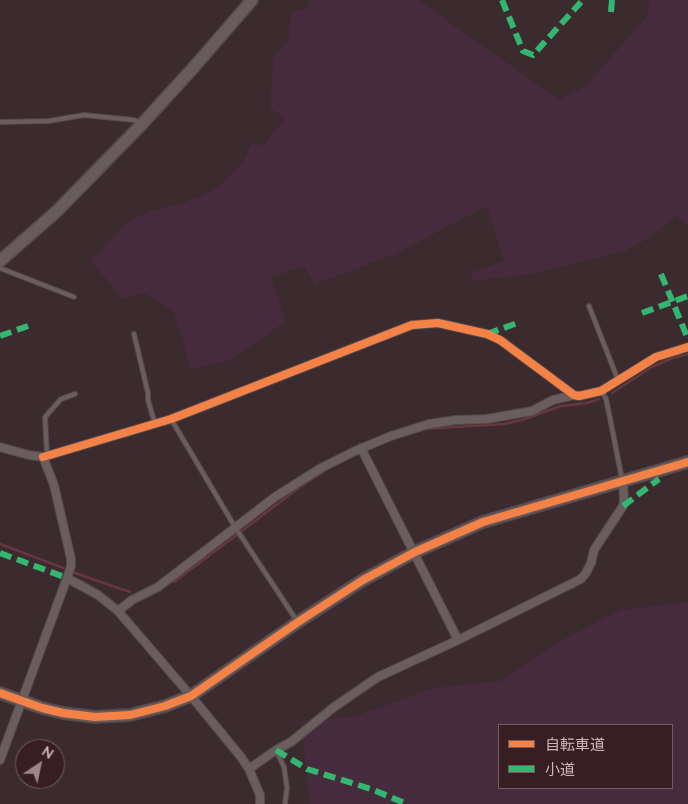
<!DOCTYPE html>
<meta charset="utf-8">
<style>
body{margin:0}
#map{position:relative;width:688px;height:804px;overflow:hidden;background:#3c2b2e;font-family:Mulish,"Noto Sans JP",sans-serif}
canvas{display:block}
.legend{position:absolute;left:498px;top:724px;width:175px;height:65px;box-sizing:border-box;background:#371e22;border:1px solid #735b5e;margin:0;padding:6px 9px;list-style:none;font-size:15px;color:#ccb7b9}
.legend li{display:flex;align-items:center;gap:10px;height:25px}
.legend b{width:25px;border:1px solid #735b5e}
.north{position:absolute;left:15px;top:739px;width:50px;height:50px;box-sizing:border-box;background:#371e22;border:1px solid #735b5e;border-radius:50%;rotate:34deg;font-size:14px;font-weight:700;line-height:20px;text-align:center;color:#ccb7b9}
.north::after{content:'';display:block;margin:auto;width:18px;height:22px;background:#9a8688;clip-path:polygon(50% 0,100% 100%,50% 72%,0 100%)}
</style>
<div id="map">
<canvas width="688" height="804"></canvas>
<ul class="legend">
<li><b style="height:6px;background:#f48246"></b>自転車道</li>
<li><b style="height:6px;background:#33b770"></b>小道</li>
</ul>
<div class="north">N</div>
</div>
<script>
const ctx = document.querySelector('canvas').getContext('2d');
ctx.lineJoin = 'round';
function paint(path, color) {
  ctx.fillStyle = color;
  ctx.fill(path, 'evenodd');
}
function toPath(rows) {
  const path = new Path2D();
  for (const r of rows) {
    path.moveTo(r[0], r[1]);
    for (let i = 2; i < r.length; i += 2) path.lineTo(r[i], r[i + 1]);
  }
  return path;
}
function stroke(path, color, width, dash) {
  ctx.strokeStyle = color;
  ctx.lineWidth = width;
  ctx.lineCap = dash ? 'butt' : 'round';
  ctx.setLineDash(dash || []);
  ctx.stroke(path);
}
paint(toPath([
 [308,0,418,0,559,100,587,85,648,15,650,0,688,0,688,226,676,216,647,239,622,252,531,274,472,281,471,273,504,261,487,206,395,254,315,284,304,267,271,277,286,321,231,360,191,369,173,310,146,294,122,298,91,261,129,221,149,211,180,204,204,195,220,187,243,161,253,142,263,146,285,118,270,108,274,55,289,41,291,12,309,7],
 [688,602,688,804,310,804,301,722,356,716,434,688,500,681,555,644,621,610],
 [499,725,672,725,672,788,499,788]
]), '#462b3d');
stroke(toPath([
 [612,393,652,367,670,359,688,354],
 [422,429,504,424,522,420,561,406,587,403,599,399],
 [0,544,63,568],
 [75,573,130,592],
 [174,582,300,487,332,466]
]), '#66373e', 2.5);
const lane = toPath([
 [0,122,49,121,84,115,134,120,141,123],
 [0,268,74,297],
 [589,306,618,380],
 [134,334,148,393,148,400,155,424],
 [602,391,606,399,609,413,622,479],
 [171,419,235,527,297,621],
 [47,455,45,417,61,399,75,394],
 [276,750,284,767,287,788,285,804]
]);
const street = toPath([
 [0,447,29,455,43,457,54,485,71,559,71,566,67,578,0,760],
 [361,448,458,640],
 [43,457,171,419,412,325,438,323,487,334,500,340,574,395,579,396,601,391,656,357,688,347],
 [67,578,98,595,118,611,191,696,241,757,249,769,260,795,260,804],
 [118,611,132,600,158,587,275,497,321,468,355,451,391,436,429,424,456,420,487,419,532,411,553,400,574,395],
 [249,769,276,750,291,742,334,707,378,677,458,640,581,579,586,573,591,563,594,550,623,506,624,501,623,481]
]);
const secondary = toPath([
 [0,261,57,211,142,124,194,67,252,0],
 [0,693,42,708,63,713,95,717,130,715,165,706,191,696,298,622,363,580,415,552,483,522,688,462]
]);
stroke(lane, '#55484a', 6);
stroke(street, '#55484a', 10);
stroke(secondary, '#55484a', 14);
stroke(lane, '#695d5e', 4);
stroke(street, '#695d5e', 8);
stroke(secondary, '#675b5c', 11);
stroke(toPath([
 [502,0,523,51,533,55,581,2],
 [611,12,612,0],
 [661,274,688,339],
 [642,313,688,296],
 [487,334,520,322],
 [0,336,28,326],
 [623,506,659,479],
 [0,553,67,578],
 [276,750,307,769,371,789,407,804]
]), '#33b770', 6, [12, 6]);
stroke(toPath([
 [43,457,171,419,412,325,438,323,487,334,500,340,574,395,579,396,601,391,656,357,688,347],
 [0,693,42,708,63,713,95,717,130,715,165,706,191,696,298,622,363,580,415,552,483,522,688,462]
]), '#f48246', 8);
</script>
